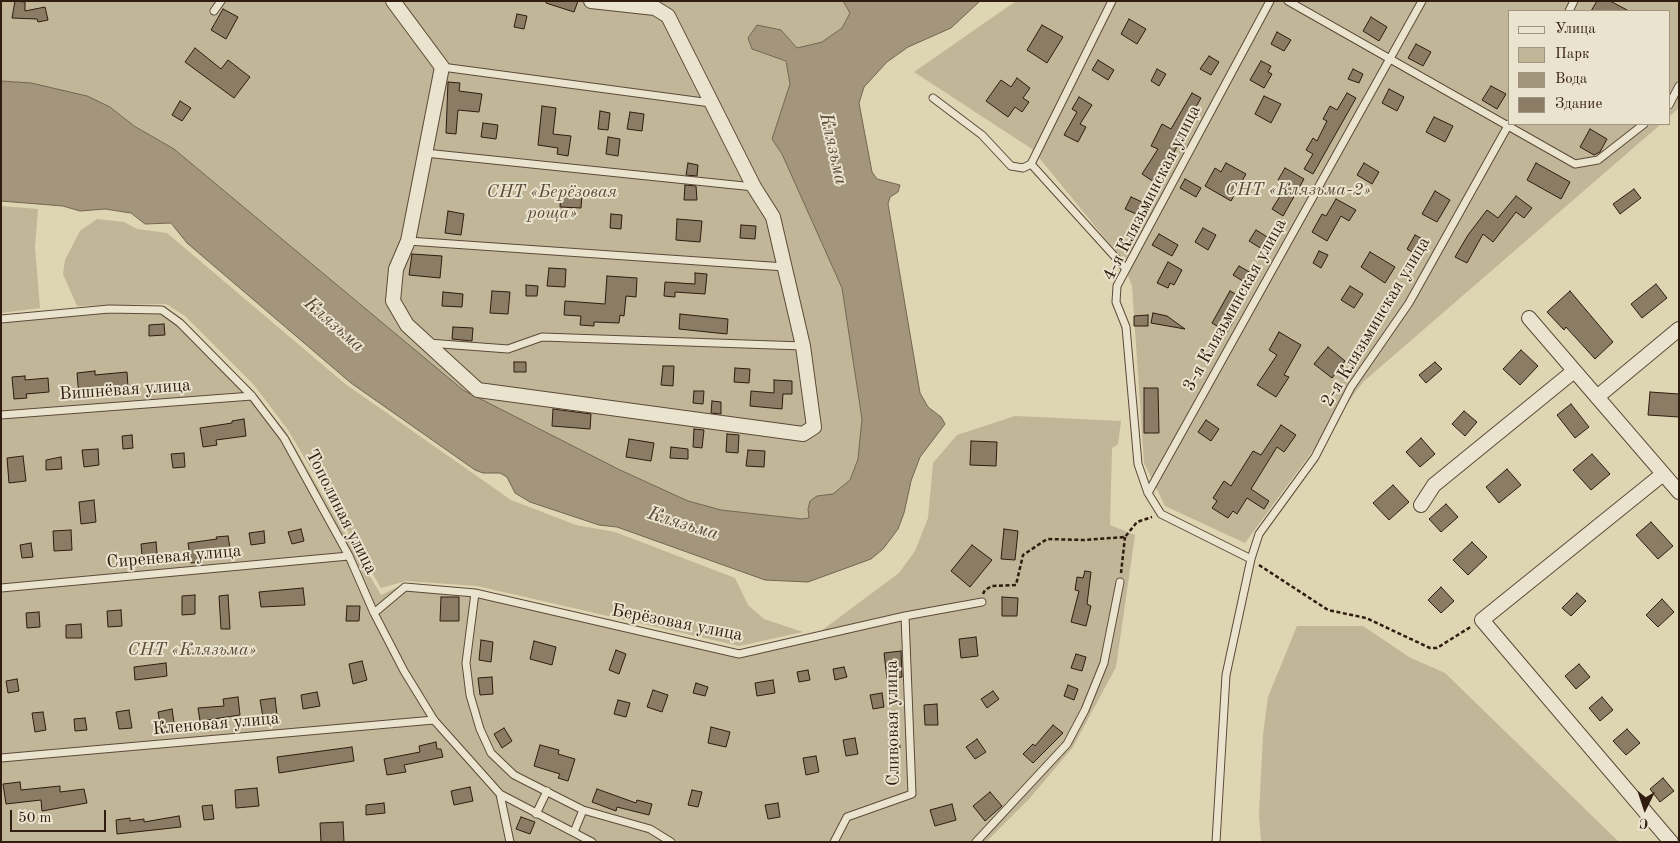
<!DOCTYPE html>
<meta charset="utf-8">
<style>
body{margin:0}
#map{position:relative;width:1680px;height:843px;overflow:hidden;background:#ded5b3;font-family:"Old Standard TT",serif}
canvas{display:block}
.frame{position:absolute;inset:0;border:2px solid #311c10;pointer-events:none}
.legend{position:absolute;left:1508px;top:10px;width:162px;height:115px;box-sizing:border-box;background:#eae4ce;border:1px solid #a09482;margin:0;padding:6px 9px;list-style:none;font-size:15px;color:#311c10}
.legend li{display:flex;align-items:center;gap:10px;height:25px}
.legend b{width:25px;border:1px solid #a09482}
.north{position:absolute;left:1620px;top:783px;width:50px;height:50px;-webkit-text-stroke:4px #eae4ce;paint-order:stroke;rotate:184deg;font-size:14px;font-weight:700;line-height:20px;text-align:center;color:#311c10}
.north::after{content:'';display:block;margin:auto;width:18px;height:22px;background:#311c10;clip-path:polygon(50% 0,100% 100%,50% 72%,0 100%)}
.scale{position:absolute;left:10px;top:810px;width:96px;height:22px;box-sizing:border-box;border:2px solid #311c10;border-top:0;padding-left:6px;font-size:15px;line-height:18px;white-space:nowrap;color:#311c10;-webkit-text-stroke:4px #eae4ce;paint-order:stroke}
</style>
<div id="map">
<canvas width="1680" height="843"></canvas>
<div class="frame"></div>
<ul class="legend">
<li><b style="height:6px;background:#eae4ce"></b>Улица</li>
<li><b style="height:14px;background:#c1b697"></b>Парк</li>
<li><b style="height:14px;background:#a3967c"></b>Вода</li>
<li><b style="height:14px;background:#8b7c65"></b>Здание</li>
</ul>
<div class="north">С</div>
<div class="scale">50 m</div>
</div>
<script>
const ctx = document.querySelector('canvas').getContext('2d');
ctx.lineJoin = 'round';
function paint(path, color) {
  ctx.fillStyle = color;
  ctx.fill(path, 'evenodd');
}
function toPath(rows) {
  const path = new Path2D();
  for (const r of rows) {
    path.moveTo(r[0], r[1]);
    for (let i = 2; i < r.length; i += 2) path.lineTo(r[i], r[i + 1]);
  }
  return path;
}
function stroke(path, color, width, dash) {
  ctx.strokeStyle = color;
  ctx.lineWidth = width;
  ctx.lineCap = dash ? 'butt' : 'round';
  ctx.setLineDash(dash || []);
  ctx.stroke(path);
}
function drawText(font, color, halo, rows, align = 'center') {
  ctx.font = font + ' "Old Standard TT",serif';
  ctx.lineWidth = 4;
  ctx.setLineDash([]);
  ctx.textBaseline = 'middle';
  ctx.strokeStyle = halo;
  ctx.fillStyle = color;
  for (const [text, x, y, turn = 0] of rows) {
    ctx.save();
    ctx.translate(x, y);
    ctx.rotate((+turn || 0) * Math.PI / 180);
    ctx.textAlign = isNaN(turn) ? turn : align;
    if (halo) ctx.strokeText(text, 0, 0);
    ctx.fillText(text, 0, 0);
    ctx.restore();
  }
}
paint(toPath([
 [1,1,843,1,850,13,842,28,822,42,797,48,781,30,752,49,786,61,790,84,772,139,782,154,842,288,862,419,858,459,850,480,833,495,817,496,810,501,808,509,810,518,802,519,721,510,688,501,620,470,463,390,174,149,134,126,110,107,31,83,1,81],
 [1016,1,1679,1,1679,108,1669,117,1669,11,1509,11,1509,124,1661,124,1363,382,1245,543,1165,506,1144,463,1132,286,1121,258,1032,149,914,72],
 [1,206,38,209,35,247,40,308,1,313],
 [97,219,124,222,137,229,167,233,344,383,511,500,576,525,615,532,735,578,748,605,764,619,803,632,739,646,477,586,406,581,381,588,288,430,254,385,185,316,166,304,77,306,63,274,65,260,80,231],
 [109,307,160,307,182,323,255,394,286,432,381,595,404,584,474,590,738,650,821,631,899,573,915,551,928,518,933,463,957,435,1015,416,1121,421,1118,444,1112,448,1110,525,1135,535,1116,667,1073,747,1029,799,986,842,1,842,1,315],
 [1297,626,1363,626,1409,657,1445,673,1619,842,1261,842,1259,814,1263,735,1268,697]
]), '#c1b697');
const water = toPath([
 [843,1,980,1,951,28,908,47,887,62,864,87,859,103,872,172,877,179,900,185,898,192,890,197,888,204,920,393,928,407,941,417,945,424,920,457,911,481,904,513,898,529,883,549,871,559,808,582,765,580,617,527,599,525,530,502,515,493,507,477,500,473,483,473,475,470,351,383,187,243,171,223,145,224,131,213,105,209,80,211,63,206,1,201,1,81,31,83,87,96,110,107,134,126,174,149,463,390,620,470,688,501,721,510,802,519,809,518,808,509,810,501,817,496,833,494,850,480,858,459,862,419,842,288,782,154,772,139,790,84,786,61,752,49,748,38,757,25,781,30,797,48,822,42,842,28,850,13,843,1]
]);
paint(water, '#a3967c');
stroke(water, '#756551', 1);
const building = toPath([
 [15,1,25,2,25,11,45,7,48,20,38,22,37,19,12,18,15,1],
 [546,1,578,1,574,12,546,3,546,1],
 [1597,1,1610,1,1629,11,1591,11,1597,1],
 [223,9,238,17,226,39,211,30,223,9],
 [517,14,527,16,524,29,514,27,517,14],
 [1371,17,1387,27,1379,41,1363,31,1371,17],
 [1129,19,1146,29,1137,44,1121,34,1129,19],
 [1042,25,1063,37,1047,63,1027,50,1042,25],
 [1277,32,1291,40,1284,51,1271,44,1277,32],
 [1416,44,1431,52,1423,66,1408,58,1416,44],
 [195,48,221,69,228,60,250,77,234,98,185,62,195,48],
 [1209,56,1219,62,1211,75,1200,69,1209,56],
 [1098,60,1114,70,1108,80,1092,70,1098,60],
 [1261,61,1271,66,1268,72,1272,74,1264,88,1250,80,1261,61],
 [1157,69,1166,74,1159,86,1151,81,1157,69],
 [1353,69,1363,74,1359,83,1348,79,1353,69],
 [1017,78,1030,88,1023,98,1029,102,1022,112,1015,107,1008,117,986,101,1001,80,1011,87,1017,78],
 [448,82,460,83,459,91,482,94,479,112,458,110,456,134,446,133,448,82],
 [1491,86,1506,94,1497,109,1482,100,1491,86],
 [1389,89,1404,97,1397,111,1382,103,1389,89],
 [1192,93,1201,98,1181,134,1183,135,1167,166,1168,167,1157,184,1142,174,1158,149,1151,146,1162,124,1171,129,1192,93],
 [1347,93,1356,98,1313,174,1304,169,1313,154,1306,150,1313,138,1317,141,1327,121,1323,119,1330,106,1337,110,1347,93],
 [1264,96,1281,104,1271,123,1255,114,1264,96],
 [1079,97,1092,105,1080,124,1086,127,1078,142,1064,135,1077,112,1072,109,1079,97],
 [180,101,191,108,182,121,172,115,180,101],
 [542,106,556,108,553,134,571,136,568,156,557,154,558,148,538,145,542,106],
 [600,111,610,113,608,130,598,129,600,111],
 [630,112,644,114,642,131,627,129,630,112],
 [1434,117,1453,126,1445,142,1426,132,1434,117],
 [483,123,498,125,496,139,481,137,483,123],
 [1590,129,1607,139,1600,152,1594,155,1580,147,1590,129],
 [608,137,620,139,618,156,606,154,608,137],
 [688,163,698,165,697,176,686,175,688,163],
 [1226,163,1246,174,1231,201,1205,186,1215,168,1221,172,1226,163],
 [1364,163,1379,172,1372,184,1357,175,1364,163],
 [1536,163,1570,182,1561,199,1527,180,1536,163],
 [1285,168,1304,179,1283,216,1272,209,1287,185,1278,180,1285,168],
 [1185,179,1201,188,1196,197,1180,188,1185,179],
 [685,185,696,186,697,200,684,200,685,185],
 [1634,189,1641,198,1620,214,1613,204,1634,189],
 [1435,191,1450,200,1437,222,1422,214,1435,191],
 [561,192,582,194,581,208,560,207,561,192],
 [1516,196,1532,208,1524,218,1516,212,1493,242,1483,234,1467,263,1455,257,1468,235,1487,210,1498,218,1516,196],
 [1131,197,1142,202,1136,214,1125,209,1131,197],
 [1336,199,1356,210,1349,221,1341,216,1327,241,1312,232,1322,214,1326,216,1336,199],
 [448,211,464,214,461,235,445,233,448,211],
 [611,214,622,215,621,229,610,228,611,214],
 [677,219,702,221,700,242,676,240,677,219],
 [741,225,756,226,755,239,740,238,741,225],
 [1203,228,1216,235,1208,250,1195,242,1203,228],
 [1256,230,1269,238,1262,249,1249,241,1256,230],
 [1159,234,1178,245,1172,256,1152,245,1159,234],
 [1415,235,1424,240,1415,254,1407,249,1415,235],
 [1319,251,1328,255,1321,268,1313,263,1319,251],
 [1370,252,1395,267,1385,283,1361,267,1370,252],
 [412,254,442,256,440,278,409,275,412,254],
 [1168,262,1182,270,1174,285,1170,283,1168,288,1157,283,1168,262],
 [1239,266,1251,273,1246,283,1233,275,1239,266],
 [549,268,566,269,565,287,547,286,549,268],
 [695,273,707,274,705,294,675,292,675,297,664,296,665,282,695,284,695,273],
 [607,276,637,278,636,297,626,296,624,316,620,315,619,323,594,322,594,326,580,325,581,316,564,315,565,301,605,304,607,276],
 [1656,284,1667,298,1642,318,1631,304,1656,284],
 [526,285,538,286,537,296,526,296,526,285],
 [1350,286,1363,294,1354,308,1341,300,1350,286],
 [492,291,510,292,508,314,490,313,492,291],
 [1230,291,1244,299,1231,320,1233,322,1227,332,1212,323,1230,291],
 [1570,291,1613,342,1595,359,1566,327,1564,330,1547,312,1570,291],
 [443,292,463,294,462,307,442,306,443,292],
 [1153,313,1167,316,1185,329,1151,323,1153,313],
 [680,314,728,319,727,334,679,329,680,314],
 [1148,315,1148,326,1134,326,1134,316,1148,315],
 [164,324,165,335,149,336,149,325,164,324],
 [453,327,473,328,472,341,452,339,453,327],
 [1279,332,1301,345,1284,375,1289,377,1276,397,1257,385,1277,355,1269,350,1279,332],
 [1328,347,1345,361,1332,378,1314,364,1328,347],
 [1521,350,1538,366,1520,385,1503,369,1521,350],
 [514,362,526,362,526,372,514,372,514,362],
 [1435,362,1442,369,1426,383,1419,375,1435,362],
 [663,366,674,366,673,386,661,385,663,366],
 [735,368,750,369,749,383,734,382,735,368],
 [95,371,95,375,127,372,128,387,97,390,97,394,79,396,77,373,95,371],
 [25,376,25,380,48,378,49,392,26,394,27,398,14,399,12,377,25,376],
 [774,380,792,381,792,394,783,394,782,409,750,406,751,391,774,393,774,380],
 [1144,388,1158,388,1159,433,1144,433,1144,388],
 [694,391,704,391,703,404,693,403,694,391],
 [1650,392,1679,394,1679,417,1648,415,1650,392],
 [712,401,721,402,721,414,711,413,712,401],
 [1571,404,1589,427,1575,438,1557,415,1571,404],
 [553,409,591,414,590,429,552,426,553,409],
 [1464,411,1477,422,1465,436,1452,424,1464,411],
 [244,419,246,436,216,440,217,445,203,447,200,428,232,423,232,421,244,419],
 [1206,420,1219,429,1211,441,1198,432,1206,420],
 [1281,425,1296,435,1284,452,1277,447,1251,489,1269,501,1264,509,1247,498,1237,514,1233,511,1228,518,1212,508,1217,501,1213,498,1224,481,1231,486,1253,451,1261,455,1281,425],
 [694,429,704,430,702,448,693,447,694,429],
 [727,434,739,435,738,453,726,452,727,434],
 [132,435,133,448,123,449,122,436,132,435],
 [1421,438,1435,454,1420,467,1406,452,1421,438],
 [629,439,654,443,651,461,626,457,629,439],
 [971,441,997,442,996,466,970,465,971,441],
 [671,447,688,449,688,459,670,458,671,447],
 [98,449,99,465,84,467,82,450,98,449],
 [748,450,765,451,764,467,746,466,748,450],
 [184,453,185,467,173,468,171,454,184,453],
 [1592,454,1610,474,1591,490,1573,470,1592,454],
 [23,456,26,481,9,483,7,458,23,456],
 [61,457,62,469,46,470,46,460,61,457],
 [1507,469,1521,485,1499,503,1486,487,1507,469],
 [1393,485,1409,502,1389,520,1373,503,1393,485],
 [94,500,96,522,81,524,79,502,94,500],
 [1446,504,1458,517,1441,532,1429,519,1446,504],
 [1651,522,1673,546,1658,559,1636,535,1651,522],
 [301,529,304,541,292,544,288,532,301,529],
 [1004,529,1018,531,1015,560,1001,559,1004,529],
 [71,530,72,550,54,551,53,531,71,530],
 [264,531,265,543,251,545,249,533,264,531],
 [228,536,230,548,200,551,201,562,191,563,188,543,217,539,216,537,228,536],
 [156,542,158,564,143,566,141,544,156,542],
 [1472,542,1487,557,1468,575,1453,560,1472,542],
 [31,543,33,557,22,558,20,545,31,543],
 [972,545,992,560,970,587,951,571,972,545],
 [1085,571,1091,572,1087,604,1091,606,1086,626,1071,622,1079,591,1075,590,1077,577,1083,578,1085,571],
 [1441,587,1454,601,1441,613,1428,600,1441,587],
 [303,588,305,605,261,607,259,592,303,588],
 [1577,593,1586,601,1571,616,1562,608,1577,593],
 [195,595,195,614,182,615,182,596,195,595],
 [228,595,230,629,221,629,219,596,228,595],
 [441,597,459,597,459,621,440,621,441,597],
 [1002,597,1018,598,1017,616,1002,616,1002,597],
 [1662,599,1674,612,1658,627,1646,615,1662,599],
 [347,606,360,606,359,621,346,621,347,606],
 [121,610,122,626,108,627,107,611,121,610],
 [39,612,40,627,27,628,26,613,39,612],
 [81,624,82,638,66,638,66,625,81,624],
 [976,637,978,656,961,658,959,639,976,637],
 [481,640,493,642,491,662,479,660,481,640],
 [534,641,556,647,552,665,530,659,534,641],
 [616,650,626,654,619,674,609,670,616,650],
 [901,651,902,677,887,679,884,653,901,651],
 [1076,654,1086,657,1082,671,1071,668,1076,654],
 [362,661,367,680,353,684,349,664,362,661],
 [166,663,167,676,135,680,134,667,166,663],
 [1579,664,1590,677,1576,689,1565,676,1579,664],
 [844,667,847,677,835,680,833,669,844,667],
 [808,670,810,680,799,682,797,672,808,670],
 [492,677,493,694,480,695,478,678,492,677],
 [17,679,19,691,8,693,6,681,17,679],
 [773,680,775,693,757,696,755,683,773,680],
 [696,683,708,687,705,696,693,693,696,683],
 [1068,685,1078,689,1074,700,1064,696,1068,685],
 [653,690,668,695,662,712,647,707,653,690],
 [993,691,999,699,987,708,981,699,993,691],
 [317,692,320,706,303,709,301,695,317,692],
 [882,693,884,707,873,709,870,695,882,693],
 [238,697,240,715,200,721,198,708,224,706,223,699,238,697],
 [1602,697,1613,710,1600,721,1589,708,1602,697],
 [275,698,277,715,263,717,260,700,275,698],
 [618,700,630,703,626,717,614,714,618,700],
 [937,704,938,725,925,725,924,705,937,704],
 [172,709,175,729,161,730,158,712,172,709],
 [129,710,132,728,119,729,116,712,129,710],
 [43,712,46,730,35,732,32,713,43,712],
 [85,718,87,730,75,731,74,719,85,718],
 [1053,725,1063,733,1033,763,1023,754,1033,744,1035,746,1053,725],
 [711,727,730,732,726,747,708,743,711,727],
 [504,728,512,741,502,748,494,734,504,728],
 [1627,729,1640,743,1626,755,1613,741,1627,729],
 [899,737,900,748,890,749,889,738,899,737],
 [855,738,858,754,846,756,843,740,855,738],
 [977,739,986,752,975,759,966,747,977,739],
 [436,742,437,749,441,749,443,757,404,765,406,772,387,775,384,759,420,752,419,746,436,742],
 [540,745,559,750,558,754,575,759,568,781,558,778,560,774,534,766,540,745],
 [352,747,354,761,279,773,277,757,352,747],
 [816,756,819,772,806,775,803,758,816,756],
 [1663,778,1674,791,1660,802,1650,789,1663,778],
 [20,782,21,790,60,786,60,792,84,789,87,803,42,811,41,800,6,804,3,784,20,782],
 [470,787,473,801,454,805,451,791,470,787],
 [257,788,259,806,236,808,235,790,257,788],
 [597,789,636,803,637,800,652,804,649,815,617,807,616,811,592,802,597,789],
 [692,790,702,792,698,807,688,805,692,790],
 [990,792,1002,806,985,821,973,806,990,792],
 [384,803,385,813,366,815,366,805,384,803],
 [778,803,780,817,768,819,765,805,778,803],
 [952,804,956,820,935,826,930,810,952,804],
 [212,805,214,819,204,820,202,806,212,805],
 [179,816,181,827,117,834,116,820,130,818,130,821,144,819,144,822,179,816],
 [521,817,535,822,530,834,516,829,521,817],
 [343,822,344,842,321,842,320,823,343,822]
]);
paint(building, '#8b7c65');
stroke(building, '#311c10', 1);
const lane = toPath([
 [1288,1,1575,164,1598,160,1644,124],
 [214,11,221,1],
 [1569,11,1574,1],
 [442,67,711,103],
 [933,98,982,135,1011,166,1023,168,1031,164],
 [1669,105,1679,86],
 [425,153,754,187],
 [1031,164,1112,1],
 [1031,164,1126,269],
 [408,241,785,267],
 [1,319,109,309,162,310,180,323,252,396,284,438,349,556,374,613,404,671,434,720,500,794,592,842],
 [428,343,508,349,542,337,803,346],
 [1,415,252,396],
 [1148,493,1422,1],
 [1251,559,1161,514,1148,493,1138,464,1126,327,1116,302,1117,286,1270,1],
 [1,588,349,556],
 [475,593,466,663,470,695,480,729,491,753,514,775,583,810,650,829,671,842],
 [374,613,405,587,475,593,739,654,905,616,982,602],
 [1,758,434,720],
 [500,794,510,842],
 [536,814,547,791],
 [574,832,583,810],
 [834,842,847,817,912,794,905,616],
 [976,842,1067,744,1085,710,1104,663,1120,582],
 [1216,842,1226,675,1251,559,1259,534,1315,457,1351,387,1409,303,1509,124]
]);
const street = toPath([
 [393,1,442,67,408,241,396,269,393,301,407,325,478,390,803,434,814,427,803,346,773,217,754,187,668,16,655,8,591,1],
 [1529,318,1679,492],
 [1597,397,1679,329],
 [1663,474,1482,620,1671,842],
 [1421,505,1434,485,1574,371]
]);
stroke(lane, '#5c4a39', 9);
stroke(street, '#5c4a39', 16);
stroke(toPath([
 [1259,565,1328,610,1366,618,1430,648,1437,648,1472,626],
 [1121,573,1125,537],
 [983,594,985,590,992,586,1016,585,1023,555,1047,539,1085,540,1125,537,1137,522,1152,517]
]), '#311c10', 2.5, [4, 2.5]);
stroke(lane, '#eae4ce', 7);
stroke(street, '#eae4ce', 14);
drawText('italic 18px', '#5c4a38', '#eae4ce', [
 ["СНТ «Клязьма-2»",1298,190],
 ["СНТ «Берёзовая",552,192],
 ["роща»",552,213],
 ["СНТ «Клязьма»",192,650]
]);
drawText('18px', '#311c10', '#eae4ce', [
 ["4-я Клязьминская улица",1152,193,-63],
 ["3-я Клязьминская улица",1235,305,-61],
 ["2-я Клязьминская улица",1376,322,-59],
 ["Вишнёвая улица",125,390,-4],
 ["Тополиная улица",341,512,63],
 ["Сиреневая улица",174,557,-5],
 ["Берёзовая улица",677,623,11],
 ["Сливовая улица",893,723,-91],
 ["Кленовая улица",216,724,-5]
]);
drawText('italic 19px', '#594736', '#eae4ce', [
 ["Клязьма",833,149,77],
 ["Клязьма",334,325,41],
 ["Клязьма",683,524,17]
]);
</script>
